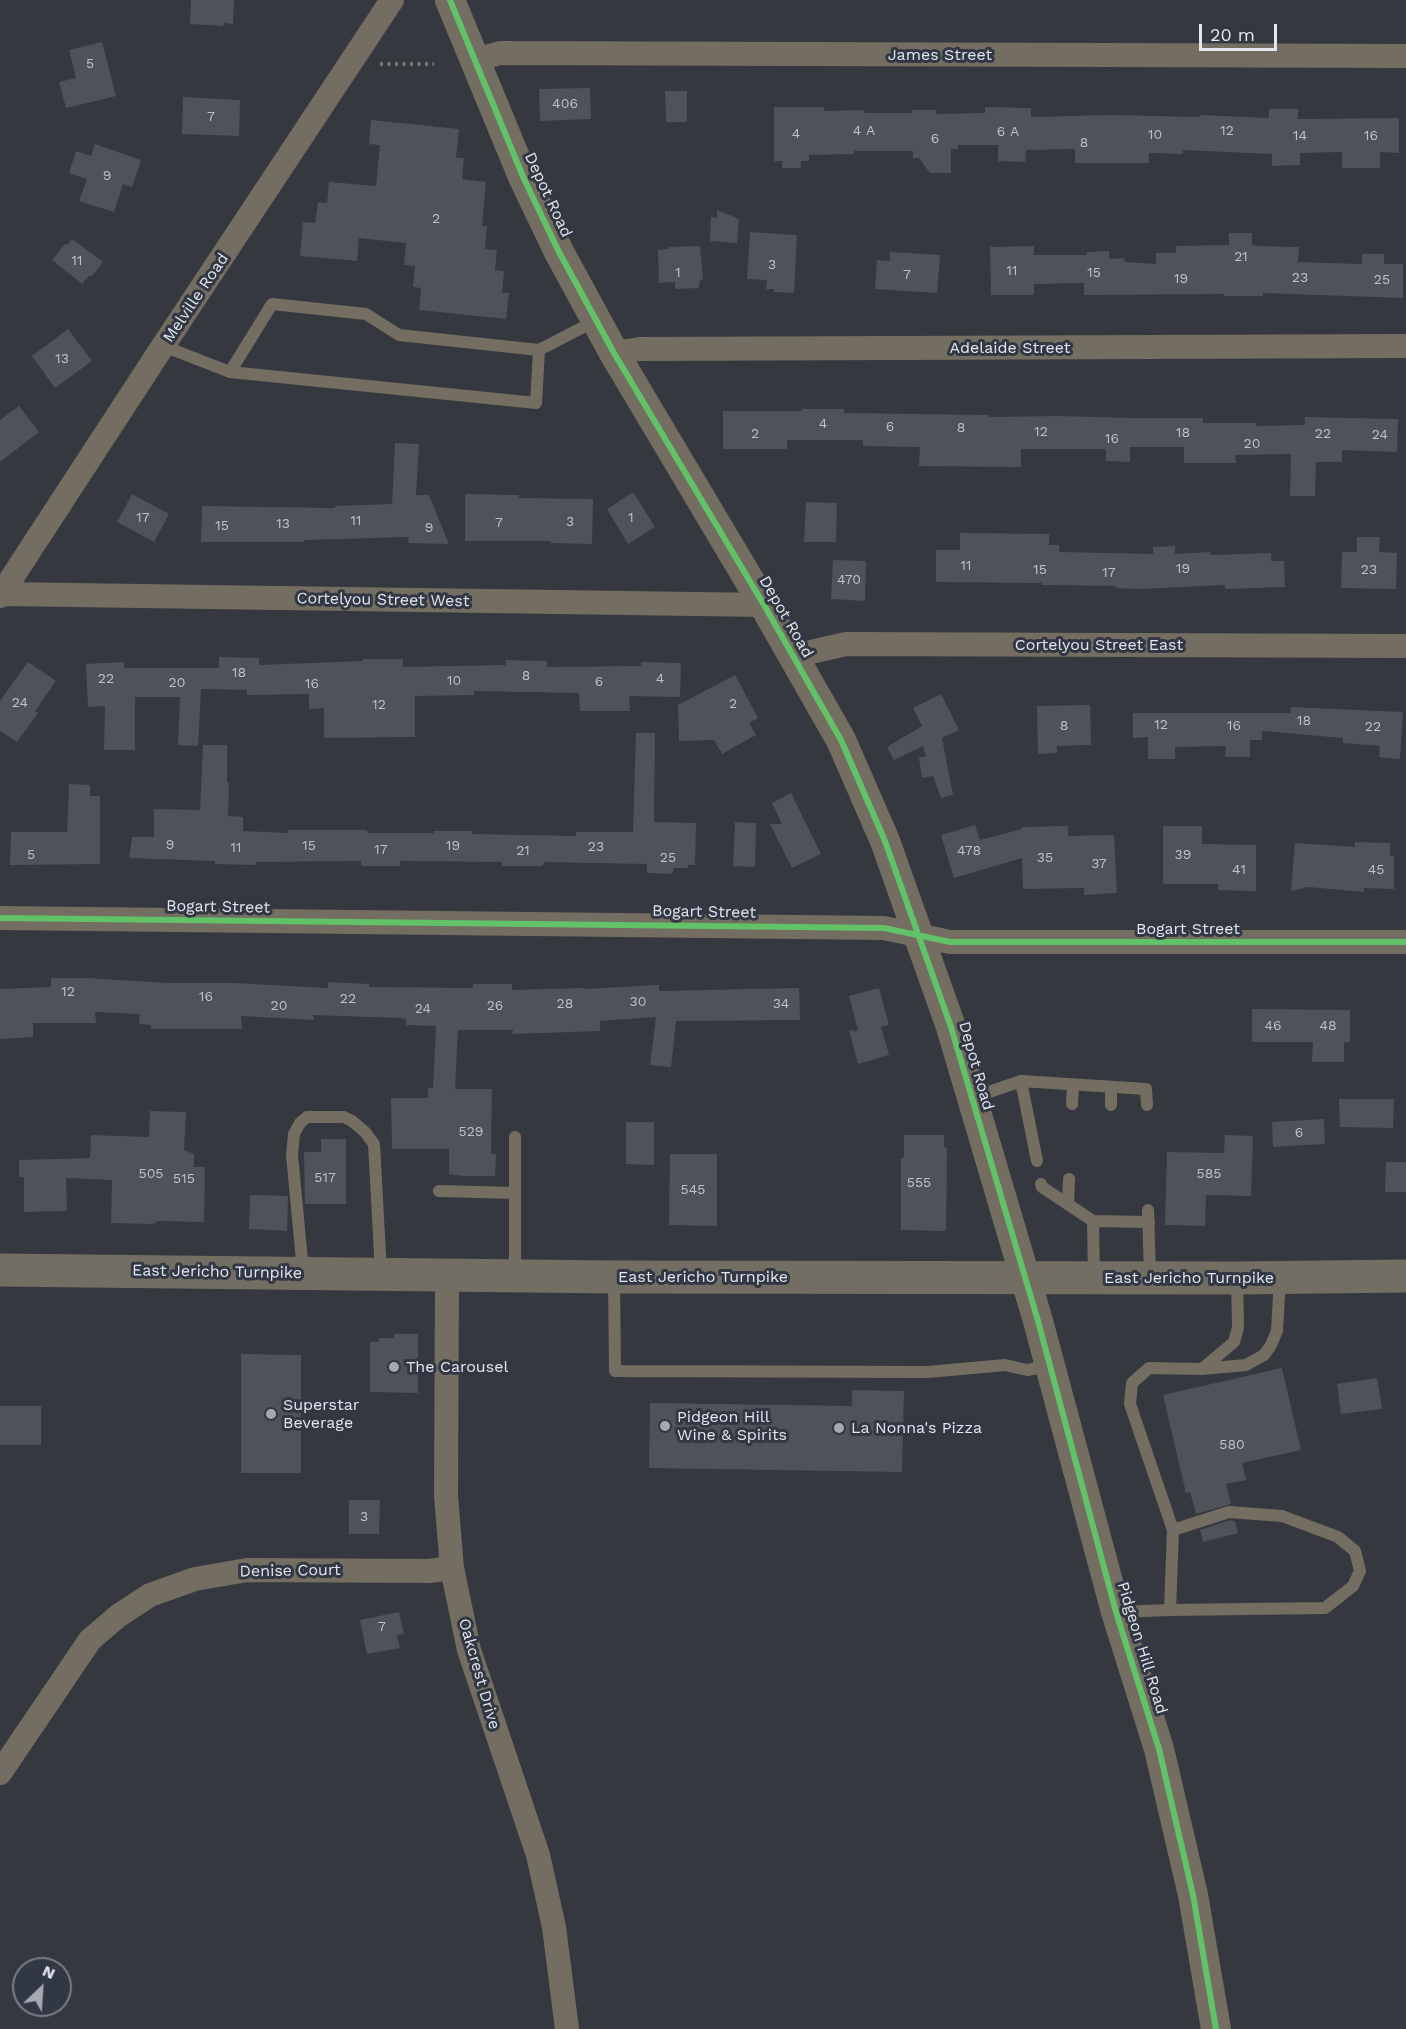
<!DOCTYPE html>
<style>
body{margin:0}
#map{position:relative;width:1406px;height:2029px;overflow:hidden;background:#35383f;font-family:"Work Sans",sans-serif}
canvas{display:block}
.north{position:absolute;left:12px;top:1957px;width:60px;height:60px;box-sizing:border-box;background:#313743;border:2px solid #787d87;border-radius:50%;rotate:25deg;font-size:16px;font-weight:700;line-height:24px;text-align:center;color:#e2e6ee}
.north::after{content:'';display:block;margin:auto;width:21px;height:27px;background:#a5a9b1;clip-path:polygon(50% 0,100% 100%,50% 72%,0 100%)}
.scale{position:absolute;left:1199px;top:24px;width:78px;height:27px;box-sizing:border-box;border:3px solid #e2e6ee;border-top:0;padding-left:8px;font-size:18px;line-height:21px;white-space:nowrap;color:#e2e6ee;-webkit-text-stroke:4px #313743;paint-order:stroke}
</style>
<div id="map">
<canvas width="1406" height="2029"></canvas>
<div class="north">N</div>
<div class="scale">20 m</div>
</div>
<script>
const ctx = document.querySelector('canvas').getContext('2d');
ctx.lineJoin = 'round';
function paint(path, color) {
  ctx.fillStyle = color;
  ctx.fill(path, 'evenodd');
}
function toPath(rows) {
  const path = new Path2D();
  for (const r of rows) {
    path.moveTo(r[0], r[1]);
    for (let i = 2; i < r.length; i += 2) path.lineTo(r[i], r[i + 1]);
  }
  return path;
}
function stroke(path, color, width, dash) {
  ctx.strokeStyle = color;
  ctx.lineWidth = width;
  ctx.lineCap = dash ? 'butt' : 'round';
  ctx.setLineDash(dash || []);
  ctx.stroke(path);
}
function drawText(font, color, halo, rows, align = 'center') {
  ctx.font = font + ' "Work Sans",sans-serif';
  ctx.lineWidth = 6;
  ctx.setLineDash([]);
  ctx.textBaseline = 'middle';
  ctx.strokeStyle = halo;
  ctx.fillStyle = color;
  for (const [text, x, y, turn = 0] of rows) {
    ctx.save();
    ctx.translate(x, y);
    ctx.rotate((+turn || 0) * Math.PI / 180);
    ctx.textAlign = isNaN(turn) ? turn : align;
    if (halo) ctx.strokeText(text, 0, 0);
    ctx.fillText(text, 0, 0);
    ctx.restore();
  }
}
paint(toPath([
 [191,0,234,0,233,24,224,23,223,26,190,24],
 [102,42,116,96,66,108,59,82,76,78,69,50],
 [590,88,591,119,540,121,539,89],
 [665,91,687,91,687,122,666,122],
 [183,97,240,100,239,136,182,134],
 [774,107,824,107,824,111,864,110,865,113,912,113,912,110,936,110,936,114,985,113,985,107,1031,108,1031,117,1111,115,1199,117,1200,115,1269,118,1269,109,1298,109,1298,119,1399,118,1399,153,1380,152,1380,168,1342,168,1342,152,1300,153,1300,165,1272,166,1272,154,1183,150,1183,154,1149,153,1149,163,1075,163,1075,149,1026,150,1025,162,998,161,998,145,958,145,958,149,951,149,951,173,930,173,919,158,913,158,913,151,854,151,854,154,809,155,809,161,801,161,801,168,782,168,782,161,774,161],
 [371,120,459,129,456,158,464,158,462,179,486,182,482,226,487,226,485,249,497,250,495,270,504,271,502,293,509,293,506,319,419,310,421,288,413,287,415,266,404,265,406,243,359,238,357,261,300,256,303,222,315,223,318,202,327,203,329,182,376,186,380,145,369,144],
 [95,144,141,160,132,187,123,184,114,212,79,201,87,179,69,173,76,151,91,156],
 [717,210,739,219,737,243,710,241,711,217,717,218],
 [750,232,797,235,794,293,774,292,774,289,766,289,767,280,747,279],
 [1229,233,1252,233,1252,244,1257,246,1299,247,1298,262,1362,264,1362,254,1384,254,1384,264,1403,264,1403,298,1263,293,1263,296,1224,296,1224,294,1084,295,1084,283,1034,284,1034,295,991,295,990,247,1034,246,1034,255,1087,255,1087,252,1109,251,1109,259,1123,258,1126,262,1156,264,1156,253,1176,253,1176,246,1229,245],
 [72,239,103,262,92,276,89,276,82,284,52,260,65,244,67,245],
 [700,246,703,279,700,280,699,288,675,289,675,282,659,283,658,250,668,249,669,247],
 [890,252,940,255,937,293,875,289,877,260,890,261],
 [68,329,92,361,55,388,32,356],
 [19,406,39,432,0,462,0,420],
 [802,409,844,409,844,413,989,415,989,417,1059,416,1130,418,1203,418,1203,423,1256,423,1256,426,1305,425,1305,417,1398,419,1397,452,1342,450,1342,462,1316,462,1315,496,1290,496,1291,454,1235,455,1236,463,1184,463,1184,447,1130,447,1130,462,1106,461,1106,449,1021,449,1021,467,919,466,920,447,863,446,863,440,787,440,787,449,723,449,723,411,802,411],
 [395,443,419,444,416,495,429,495,449,544,408,543,409,537,304,540,304,542,201,542,202,506,335,508,335,506,392,504],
 [633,492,655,527,628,544,607,509],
 [132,494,169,514,154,542,117,522],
 [465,494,519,495,519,498,593,499,592,544,551,543,551,541,465,541],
 [806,502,837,503,836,542,804,542],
 [960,533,1049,534,1049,545,1059,545,1059,552,1153,554,1153,547,1175,546,1175,554,1210,552,1210,555,1271,553,1271,561,1284,561,1285,587,1225,589,1225,585,1141,589,1115,588,1116,586,1042,585,1042,583,936,582,936,550,960,550],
 [1357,537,1380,537,1379,552,1397,553,1396,589,1341,588,1342,552,1357,552],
 [833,560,866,561,865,601,831,599],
 [219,657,259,658,259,665,363,661,363,659,403,659,403,667,506,665,506,660,547,661,547,667,641,666,641,662,681,663,680,697,629,696,630,711,580,711,579,693,474,691,474,695,415,696,415,737,324,738,324,708,309,709,309,694,247,695,247,690,201,689,198,746,178,745,180,697,135,697,135,750,104,750,105,706,88,707,86,664,124,662,124,668,219,668],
 [28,662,56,681,35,711,38,713,17,742,0,731,0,701],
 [735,675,758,718,749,723,756,735,722,754,714,740,679,741,678,705],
 [941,694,959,730,942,738,953,795,941,798,933,776,922,778,919,758,926,756,923,746,894,760,887,747,922,726,913,708],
 [1090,705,1091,745,1057,746,1057,753,1038,754,1037,706],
 [1291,707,1403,712,1400,759,1379,757,1380,746,1343,743,1343,738,1262,731,1262,740,1250,740,1250,757,1225,757,1226,746,1175,747,1175,759,1148,759,1148,737,1133,738,1133,713,1290,713],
 [636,733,655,733,654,822,696,823,695,865,688,865,688,868,674,868,672,874,647,873,647,864,544,862,543,866,502,866,502,862,400,861,400,866,361,866,361,861,256,862,256,865,215,864,215,861,129,858,132,837,154,837,154,809,200,810,203,745,227,745,227,783,229,783,228,816,243,817,243,831,288,833,288,830,367,830,368,833,434,833,434,831,472,831,472,834,576,836,576,832,633,832],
 [69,784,90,785,90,796,100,796,100,864,10,865,11,832,67,832],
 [791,793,821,854,792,868,770,824,782,824,772,803],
 [735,822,756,823,755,867,733,866],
 [975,825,980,840,1022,829,1022,827,1068,826,1068,836,1114,835,1117,893,1084,895,1084,888,1023,889,1022,858,954,878,941,835],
 [1163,826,1202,826,1202,844,1256,845,1256,891,1218,890,1218,884,1163,884],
 [1355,842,1390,843,1390,856,1394,856,1394,889,1364,888,1364,892,1308,887,1291,891,1295,843,1355,847],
 [51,978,86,978,168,983,234,983,328,988,328,982,369,984,369,987,473,988,473,984,512,984,512,990,585,988,585,989,659,985,659,991,799,988,800,1020,676,1021,671,1067,650,1065,656,1017,600,1021,600,1031,512,1034,513,1030,458,1030,455,1089,492,1089,491,1154,496,1154,495,1176,463,1176,449,1174,449,1149,392,1149,391,1098,428,1098,428,1088,433,1088,436,1026,406,1025,406,1019,401,1018,313,1015,314,1020,241,1016,242,1029,151,1029,151,1025,139,1024,140,1014,95,1012,96,1023,33,1023,33,1037,0,1039,0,989,51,987],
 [879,988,889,1025,881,1027,889,1055,858,1064,849,1030,858,1031,849,996],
 [1252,1009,1350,1010,1350,1042,1344,1042,1344,1062,1312,1062,1313,1042,1252,1042],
 [1339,1099,1394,1099,1393,1128,1340,1127],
 [150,1111,186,1112,184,1150,194,1154,194,1167,205,1167,204,1222,157,1221,154,1224,111,1223,112,1180,66,1178,67,1211,24,1212,24,1177,19,1177,19,1160,90,1158,91,1135,149,1137],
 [1324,1119,1325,1144,1273,1147,1272,1122],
 [626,1122,654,1122,654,1165,626,1164],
 [904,1135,944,1135,944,1147,947,1148,946,1231,901,1230,901,1158,904,1158],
 [1225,1135,1253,1136,1251,1196,1206,1195,1205,1226,1165,1225,1167,1152,1224,1153],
 [321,1139,346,1139,346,1204,305,1204,304,1152,321,1152],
 [670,1154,717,1154,717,1226,669,1225],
 [1386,1162,1406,1162,1406,1192,1385,1192],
 [250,1195,288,1196,287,1231,249,1229],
 [394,1334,418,1334,418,1393,370,1392,370,1342,379,1342,379,1338,394,1338],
 [241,1354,301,1355,301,1473,241,1473],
 [1282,1368,1301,1450,1242,1463,1246,1480,1226,1484,1231,1504,1196,1514,1190,1492,1186,1493,1163,1395],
 [1377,1378,1382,1409,1341,1414,1337,1384],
 [852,1390,904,1391,902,1472,649,1468,650,1403,852,1406],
 [0,1406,41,1406,41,1445,0,1445],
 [349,1500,380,1500,379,1534,349,1534],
 [1230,1520,1235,1521,1238,1533,1203,1542,1200,1530],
 [399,1612,404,1634,397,1635,400,1648,367,1654,360,1620]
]), '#4f5258');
stroke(toPath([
 [380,64,434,64]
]), '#76746e', 4, [3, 4.5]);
stroke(toPath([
 [163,346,230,372,272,304,366,314,399,335,539,350,595,321],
 [230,372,536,403,539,350],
 [1021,1081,1037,1161],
 [1111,1087,1111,1105],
 [972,1098,1021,1081,1146,1089,1147,1105],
 [1072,1104,1073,1085],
 [515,1137,515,1274],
 [1041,1184,1042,1187,1093,1221,1149,1222],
 [439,1191,515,1193],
 [1068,1204,1069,1179],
 [1148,1210,1150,1277],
 [1093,1221,1094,1277],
 [303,1271,292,1155,294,1134,300,1123,307,1117,344,1117,352,1121,365,1132,374,1144,381,1273],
 [614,1277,615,1371,928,1372,1005,1365,1027,1370,1049,1366],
 [1202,1369,1234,1342,1238,1328,1237,1278],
 [1170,1610,1325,1608,1353,1586,1360,1571,1355,1551,1338,1537,1282,1516,1229,1512,1173,1530],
 [1118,1612,1170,1610,1173,1530,1130,1404,1132,1383,1149,1368,1202,1369,1246,1365,1264,1355,1271,1345,1277,1331,1280,1278]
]), '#746e62', 12);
stroke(toPath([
 [475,60,500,53,1406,56],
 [614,353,640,349,1406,346],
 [2,594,764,605],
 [0,596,163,346,392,0],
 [793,656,846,644,1406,646],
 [0,918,884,928,950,942,1406,942],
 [447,1275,446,1496,452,1568,469,1650,538,1855,554,1927,567,2029],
 [0,1773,90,1640,118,1616,150,1595,195,1579,247,1570,429,1571,452,1568]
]), '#746e62', 24);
stroke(toPath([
 [450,0,524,179,559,252,614,353,764,605,841,740,885,841,951,1027,1038,1321,1116,1612,1159,1749,1193,1895,1216,2029]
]), '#746e62', 30);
stroke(toPath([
 [0,1270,614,1277,1237,1278,1406,1276]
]), '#736e64', 33);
stroke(toPath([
 [450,0,524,179,559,252,614,353,764,605,841,740,885,841,951,1027,1038,1321,1116,1612,1159,1749,1193,1895,1216,2029],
 [0,918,884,928,950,942,1406,942]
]), '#61c268', 6);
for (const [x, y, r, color] of [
 [394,1367,6,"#a5a9b1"],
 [271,1414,6,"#a5a9b1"],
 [665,1426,6,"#a5a9b1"],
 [839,1428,6,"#a5a9b1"]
]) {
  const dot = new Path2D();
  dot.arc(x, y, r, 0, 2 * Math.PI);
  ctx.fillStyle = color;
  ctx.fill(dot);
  stroke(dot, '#313743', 2);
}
drawText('14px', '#bdc1c8', null, [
 ["5",90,64],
 ["406",565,104],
 ["7",211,117],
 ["4 A",864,131],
 ["12",1227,131],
 ["6 A",1008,132],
 ["4",796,134],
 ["10",1155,135],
 ["14",1300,136],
 ["16",1371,136],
 ["6",935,139],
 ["8",1084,143],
 ["9",107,176],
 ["2",436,219],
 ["21",1241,257],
 ["11",77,261],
 ["3",772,265],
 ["11",1012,271],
 ["1",678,273],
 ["15",1094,273],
 ["7",907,275],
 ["23",1300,278],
 ["19",1181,279],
 ["25",1382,280],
 ["13",62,359],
 ["4",823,424],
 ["6",890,427],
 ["8",961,428],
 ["12",1041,432],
 ["18",1183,433],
 ["2",755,434],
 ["22",1323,434],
 ["24",1380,435],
 ["16",1112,439],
 ["20",1252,444],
 ["17",143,518],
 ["1",631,518],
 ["11",356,521],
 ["3",570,522],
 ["7",499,523],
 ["13",283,524],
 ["15",222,526],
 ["9",429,528],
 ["11",966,566],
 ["19",1183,569],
 ["15",1040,570],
 ["23",1369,570],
 ["17",1109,573],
 ["470",849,580],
 ["18",239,673],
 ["8",526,676],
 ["22",106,679],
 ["4",660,679],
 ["10",454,681],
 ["6",599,682],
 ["20",177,683],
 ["16",312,684],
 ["24",20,703],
 ["2",733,704],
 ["12",379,705],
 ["18",1304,721],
 ["12",1161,725],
 ["8",1064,726],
 ["16",1234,726],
 ["22",1373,727],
 ["9",170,845],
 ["15",309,846],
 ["19",453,846],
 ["23",596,847],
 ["11",236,848],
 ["17",381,850],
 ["21",523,851],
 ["478",969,851],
 ["5",31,855],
 ["39",1183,855],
 ["25",668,858],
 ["35",1045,858],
 ["37",1099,864],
 ["41",1239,870],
 ["45",1376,870],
 ["12",68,992],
 ["16",206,997],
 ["22",348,999],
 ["30",638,1002],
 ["28",565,1004],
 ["34",781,1004],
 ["20",279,1006],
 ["26",495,1006],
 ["24",423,1009],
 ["46",1273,1026],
 ["48",1328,1026],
 ["529",471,1132],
 ["6",1299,1133],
 ["505",151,1174],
 ["585",1209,1174],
 ["517",325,1178],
 ["515",184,1179],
 ["555",919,1183],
 ["545",693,1190],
 ["580",1232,1445],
 ["3",364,1517],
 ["7",382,1627]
]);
drawText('16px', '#e2e6ee', '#313743', [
 ["James Street",940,55],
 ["Depot Road",548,195,65],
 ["Melville Road",196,298,-56],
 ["Adelaide Street",1010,348],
 ["Cortelyou Street West",383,600,1],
 ["Depot Road",786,617,60],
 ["Cortelyou Street East",1099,645],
 ["Bogart Street",218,907,1],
 ["Bogart Street",704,912,1],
 ["Bogart Street",1188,929],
 ["Depot Road",976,1066,74],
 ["East Jericho Turnpike",217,1272,1],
 ["East Jericho Turnpike",703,1277],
 ["East Jericho Turnpike",1189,1278],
 ["Denise Court",290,1571,-1],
 ["Pidgeon Hill Road",1142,1648,73],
 ["Oakcrest Drive",479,1674,74]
]);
drawText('16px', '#e2e6ee', '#313743', [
 ["The Carousel",406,1367],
 ["Superstar",283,1405],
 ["Beverage",283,1423],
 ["Pidgeon Hill",677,1417],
 ["Wine & Spirits",677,1435],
 ["La Nonna's Pizza",851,1428]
], 'left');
</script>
